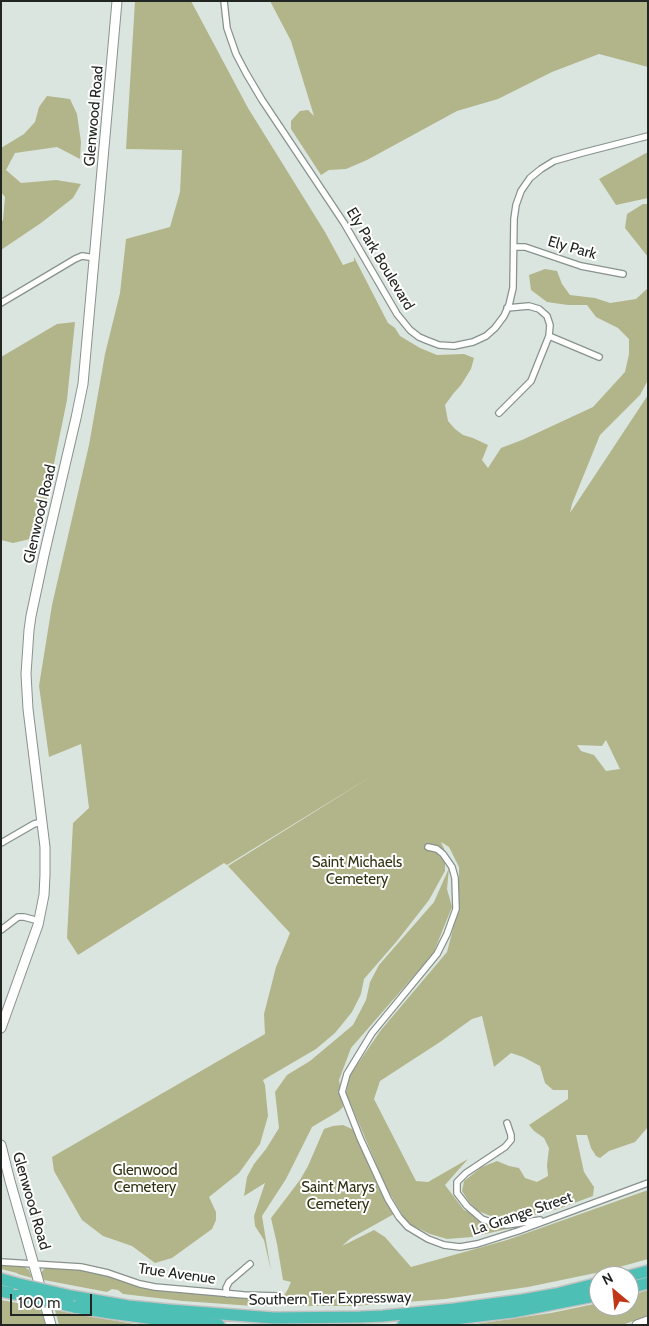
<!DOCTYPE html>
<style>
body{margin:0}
#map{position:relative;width:649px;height:1326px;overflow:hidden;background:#dbe5df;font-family:Cabin,sans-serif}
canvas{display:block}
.frame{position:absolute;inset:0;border:2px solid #222623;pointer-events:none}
.north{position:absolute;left:589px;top:1266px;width:50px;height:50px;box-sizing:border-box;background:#fff;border:1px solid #a7a8a7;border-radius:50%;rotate:332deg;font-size:14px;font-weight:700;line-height:20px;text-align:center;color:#222623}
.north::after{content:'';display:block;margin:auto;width:18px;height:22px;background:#c13617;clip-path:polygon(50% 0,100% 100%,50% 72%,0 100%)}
.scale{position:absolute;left:10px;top:1294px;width:82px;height:22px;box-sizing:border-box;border:2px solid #222623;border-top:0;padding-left:6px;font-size:15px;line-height:18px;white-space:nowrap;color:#222623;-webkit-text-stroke:4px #fff;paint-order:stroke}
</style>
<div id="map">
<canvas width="649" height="1326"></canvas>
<div class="frame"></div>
<div class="north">N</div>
<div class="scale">100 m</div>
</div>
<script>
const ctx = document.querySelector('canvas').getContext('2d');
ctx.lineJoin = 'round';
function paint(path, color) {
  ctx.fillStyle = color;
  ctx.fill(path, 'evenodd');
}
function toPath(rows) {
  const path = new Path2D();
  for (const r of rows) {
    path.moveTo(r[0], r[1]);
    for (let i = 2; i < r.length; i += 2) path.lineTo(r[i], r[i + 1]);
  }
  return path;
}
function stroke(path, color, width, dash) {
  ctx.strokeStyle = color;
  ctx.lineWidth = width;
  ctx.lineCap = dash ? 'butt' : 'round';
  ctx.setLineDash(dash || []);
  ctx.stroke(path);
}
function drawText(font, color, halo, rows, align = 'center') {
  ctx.font = font + ' Cabin,sans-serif';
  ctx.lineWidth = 4;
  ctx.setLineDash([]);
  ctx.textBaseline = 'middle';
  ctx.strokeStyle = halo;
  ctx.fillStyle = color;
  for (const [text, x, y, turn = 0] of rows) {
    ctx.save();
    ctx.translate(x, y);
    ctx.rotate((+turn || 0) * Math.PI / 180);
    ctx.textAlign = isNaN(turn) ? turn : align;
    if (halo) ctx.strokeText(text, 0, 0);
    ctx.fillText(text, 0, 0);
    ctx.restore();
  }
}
paint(toPath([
 [135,1,191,1,248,108,325,232,343,265,354,261,354,257,388,323,395,328,400,336,420,348,437,355,464,354,474,358,471,369,461,385,453,394,445,405,448,421,455,429,463,435,473,438,488,445,482,460,488,468,501,448,522,440,593,407,625,372,629,354,629,339,618,328,596,317,587,305,568,305,547,302,531,290,529,275,545,269,557,271,562,284,570,295,595,298,610,303,636,299,648,288,648,380,640,395,600,435,572,504,570,513,648,395,648,1127,635,1142,609,1151,600,1158,596,1156,591,1148,587,1135,576,1135,584,1172,594,1187,593,1196,558,1209,534,1215,496,1218,478,1211,469,1202,462,1191,464,1181,482,1167,497,1161,509,1166,519,1168,525,1178,537,1182,548,1176,547,1165,549,1148,544,1138,534,1131,529,1125,568,1099,568,1090,553,1090,545,1083,540,1066,523,1057,511,1053,494,1067,482,1016,472,1019,440,1042,380,1081,374,1099,416,1181,428,1182,468,1159,445,1185,464,1210,507,1229,472,1237,447,1239,430,1234,407,1223,386,1187,346,1093,350,1075,381,1030,447,952,459,906,459,867,449,847,441,842,445,851,445,871,429,900,397,941,364,979,361,994,352,1012,335,1033,316,1049,263,1080,265,1085,268,1116,260,1144,239,1173,209,1197,216,1212,216,1220,212,1229,172,1258,155,1263,132,1246,103,1236,82,1220,54,1171,52,1157,265,1034,264,1014,276,967,290,933,228,866,375,774,227,865,224,863,78,955,67,938,73,823,89,808,81,744,49,757,39,686,52,605,89,445,105,354,120,293,126,239,170,227,180,192,182,150,126,149],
 [606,740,620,769,606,771,594,755,581,751,577,745,602,746],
 [270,1,648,1,648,67,599,54,552,72,498,99,457,111,367,160,346,169,329,170,321,175,291,129,291,121,300,111,308,110,314,116,291,41],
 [47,96,70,99,77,114,81,142,80,159,57,147,15,153,6,170,21,183,56,180,81,184,73,198,41,223,1,250,1,223,3,220,5,197,1,192,1,148,24,134,35,122,39,107],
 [648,152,648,198,616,205,599,179],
 [643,204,648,204,648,257,625,228,627,214],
 [75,322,67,400,39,537,13,543,1,540,1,357,57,324],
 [449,868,447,889,452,907,433,954,351,1048,339,1080,343,1107,339,1111,312,1127,286,1179,262,1216,271,1271,264,1240,255,1226,254,1216,265,1183,244,1196,247,1177,254,1164,266,1149,279,1128,275,1092,287,1075,310,1061,353,1025,366,1000,370,982,379,965,434,902],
 [343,1125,354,1130,394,1214,351,1238,342,1246,374,1230,385,1237,411,1267,507,1240,648,1190,648,1259,605,1271,528,1287,445,1299,354,1306,253,1306,183,1301,123,1294,118,1290,112,1289,107,1292,44,1280,41,1273,43,1270,47,1267,56,1268,86,1270,133,1284,195,1294,277,1299,283,1297,288,1289,291,1282,283,1280,277,1244,271,1218,300,1180,308,1166,324,1129,333,1126],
 [1,1264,23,1266,29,1270,32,1278,18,1274,17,1273,1,1269],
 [648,1290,648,1316,622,1325,469,1325,551,1313,599,1303,599,1306,629,1306,629,1296],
 [1,1300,40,1307,46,1325,1,1325],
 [55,1310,65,1312,140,1325,59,1325]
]), '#b2b58a');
const street = toPath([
 [224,1,227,28,236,54,246,73,262,100,344,223,397,314,410,330,419,337,426,340,439,345,454,346,473,342,486,336,495,328,504,316,509,305,513,288,514,219,516,205,521,191,530,178,541,169,554,161,582,153,648,136],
 [514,247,525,247,581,266,623,274],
 [1,303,75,259,82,256,89,257,95,259],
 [549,336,599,357],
 [499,413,531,381,549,336,550,325,547,316,539,309,529,306,507,308],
 [1,843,34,824,42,822],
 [428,847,437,849,443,854,452,867,455,878,456,909,447,934,437,954,372,1033,347,1074,342,1092,360,1138,388,1199,399,1217,408,1227,428,1239,444,1245,460,1247,477,1244,518,1231,648,1183],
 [1,930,18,917,24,917,39,921],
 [507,1123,511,1135,511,1140,505,1147,466,1173,457,1182,457,1193,467,1206,482,1219,496,1224,507,1225,540,1220],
 [1,1262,81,1267,108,1273,140,1284,155,1287,244,1295,278,1296],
 [227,1294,226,1288,229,1282,250,1264]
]);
const secondary = toPath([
 [1,1028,38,925,44,895,45,875,45,847,28,709,26,674,29,630,31,616,44,555,76,418,83,384,117,1],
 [1,1145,10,1181,51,1325],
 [637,1325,648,1321]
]);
const highway = toPath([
 [629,1276,648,1271],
 [1,1279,15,1283],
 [629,1288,648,1283],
 [1,1291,19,1295],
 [71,1296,128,1306,169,1310,274,1318,360,1317,383,1316,454,1309,522,1300,556,1294,599,1283],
 [74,1307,110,1313,171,1321,219,1325],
 [403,1325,513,1312,599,1295]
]);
stroke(street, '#88928d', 8);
stroke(secondary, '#88928d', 11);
stroke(highway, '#c1c2c1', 14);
stroke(street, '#fff', 5.5);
stroke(secondary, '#fff', 9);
stroke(highway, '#4dbfb5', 11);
const highwayBridge = toPath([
 [15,1283,71,1296],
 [19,1295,74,1307]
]);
stroke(highwayBridge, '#c1c2c1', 14, []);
stroke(highwayBridge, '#4dbfb5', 11);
drawText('15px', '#222623', '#fff', [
 ["Glenwood Road",94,116,-85],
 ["Ely Park",572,248,16],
 ["Ely Park Boulevard",380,259,59],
 ["Glenwood Road",40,514,-77],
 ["Glenwood Road",31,1201,74],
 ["La Grange Street",522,1214,-19],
 ["True Avenue",177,1274,8],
 ["Southern Tier Expressway",330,1299,-1]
]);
drawText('15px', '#313212', '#fff', [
 ["Saint Michaels",357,863],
 ["Cemetery",357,880],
 ["Glenwood",145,1171],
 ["Cemetery",145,1188],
 ["Saint Marys",338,1188],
 ["Cemetery",338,1205]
]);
</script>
